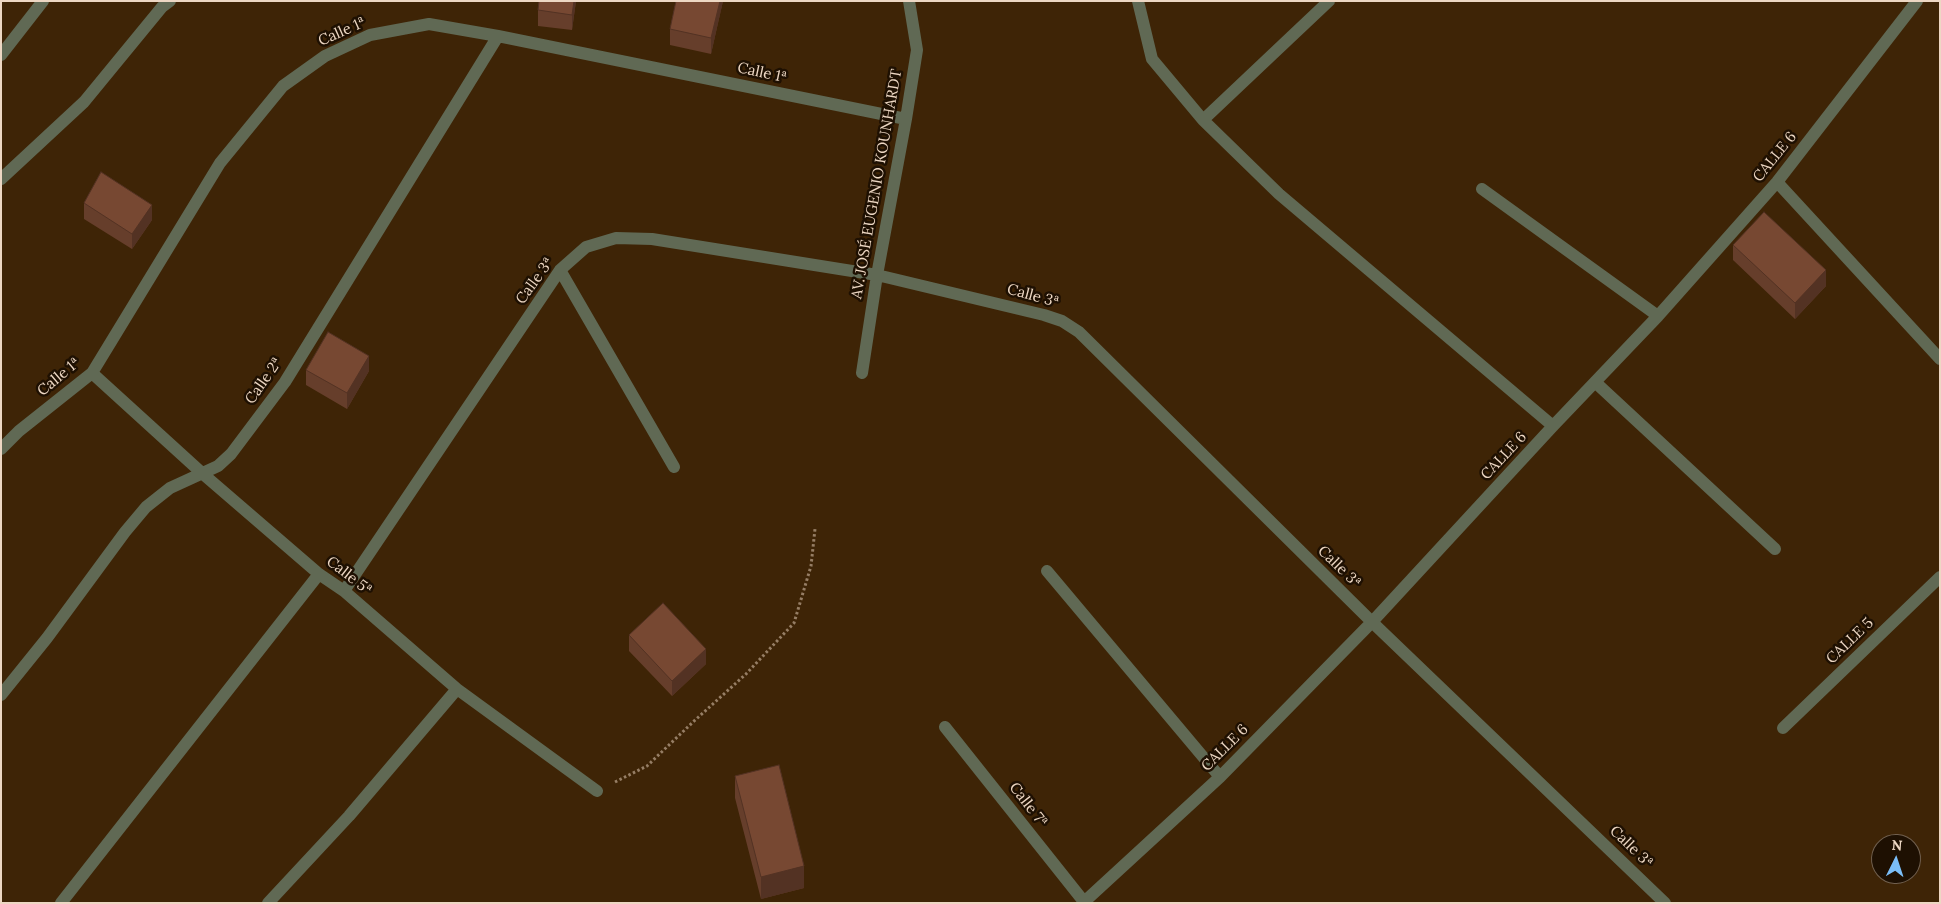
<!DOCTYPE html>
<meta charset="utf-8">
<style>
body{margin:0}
#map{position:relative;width:1941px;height:904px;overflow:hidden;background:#3e2406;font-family:Lora,serif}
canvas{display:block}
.frame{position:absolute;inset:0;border:2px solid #edd7c3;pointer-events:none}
.north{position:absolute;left:1871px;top:834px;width:50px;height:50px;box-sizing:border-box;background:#1e1002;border:1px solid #71604f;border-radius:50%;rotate:4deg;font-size:14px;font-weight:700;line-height:20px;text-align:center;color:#edd7c3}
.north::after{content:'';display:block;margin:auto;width:18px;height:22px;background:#7bbef8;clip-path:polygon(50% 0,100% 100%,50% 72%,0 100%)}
</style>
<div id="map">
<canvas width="1941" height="904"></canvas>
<div class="frame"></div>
<div class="north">N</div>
</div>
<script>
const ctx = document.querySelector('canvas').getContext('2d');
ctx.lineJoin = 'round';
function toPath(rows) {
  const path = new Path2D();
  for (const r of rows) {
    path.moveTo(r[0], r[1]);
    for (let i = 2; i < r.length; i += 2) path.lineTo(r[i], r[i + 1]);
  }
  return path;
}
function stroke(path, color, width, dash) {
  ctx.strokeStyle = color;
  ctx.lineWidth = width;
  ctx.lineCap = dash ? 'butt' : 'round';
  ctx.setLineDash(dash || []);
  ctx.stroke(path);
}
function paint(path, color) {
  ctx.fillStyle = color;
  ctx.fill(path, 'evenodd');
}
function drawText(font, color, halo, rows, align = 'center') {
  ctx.font = font + ' Lora,serif';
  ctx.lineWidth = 5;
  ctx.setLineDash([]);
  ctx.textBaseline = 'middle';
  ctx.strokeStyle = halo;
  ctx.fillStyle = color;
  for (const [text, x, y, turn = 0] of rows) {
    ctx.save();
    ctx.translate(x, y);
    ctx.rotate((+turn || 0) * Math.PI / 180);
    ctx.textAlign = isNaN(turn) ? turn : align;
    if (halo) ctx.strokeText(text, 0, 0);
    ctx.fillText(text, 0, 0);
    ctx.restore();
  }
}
stroke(toPath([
 [615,782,647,766,693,722,746,674,794,623,811,566,815,529]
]), '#967e65', 3, [2.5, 2.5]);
stroke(toPath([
 [1138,1,1152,59,1203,120,1279,194,1553,426],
 [1,55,43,1],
 [1203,120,1329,1],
 [1,179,84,102,162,7,170,1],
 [1777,182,1940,359],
 [1482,189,1658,316],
 [560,270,674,467],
 [92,373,203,474,319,574,344,591,457,689,597,791],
 [862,373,877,275,906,119,917,50,909,1],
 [1595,382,1775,549],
 [1,449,19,431,92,373,220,163,283,86,325,56,370,35,429,24,498,36,906,119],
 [1047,571,1220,777],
 [344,591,560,270,586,247,616,238,652,239,877,275,1044,315,1062,321,1079,332,1372,622,1665,903],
 [1,695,47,638,125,532,146,507,170,488,218,466,231,454,285,382,498,36],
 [945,727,1085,903],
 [1783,728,1940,577],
 [61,903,319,574],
 [268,903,349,816,457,689],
 [1083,903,1220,777,1372,622,1553,426,1658,316,1777,182,1917,1]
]), '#606954', 12);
paint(toPath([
 [576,1,572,30,538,26,538,10],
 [676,1,723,1,711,54,670,45,670,29],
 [84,203,152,220,132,249,84,219],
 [1733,245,1826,286,1795,319,1733,260],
 [306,370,369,371,347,409,306,385],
 [629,635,706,664,672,696,629,651],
 [735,776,804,888,761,899,735,798]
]), '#663e2b');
paint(toPath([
 [574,1,576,1,572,30,572,15],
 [720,1,723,1,711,54,711,38],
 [152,205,152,220,132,249,132,234],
 [1826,270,1826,286,1795,319,1795,303],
 [369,356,369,371,347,409,347,393],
 [706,649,706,664,672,696,672,681],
 [804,866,804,888,761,899,761,877]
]), '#533223');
const building = toPath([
 [539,1,574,1,572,15,538,10,539,1],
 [676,1,720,1,711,38,670,29,676,1],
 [101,172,152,205,132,234,84,203,101,172],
 [1764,212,1826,270,1795,303,1733,245,1764,212],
 [328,332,369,356,347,393,306,370,328,332],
 [663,603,706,649,672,681,629,635,663,603],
 [779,765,804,866,761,877,735,776,779,765]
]);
paint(building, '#774832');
stroke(building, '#533223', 1);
drawText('15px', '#edd7c3', '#1e1002', [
 ["Calle 1ª",342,32,-24],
 ["Calle 1ª",762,73,12],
 ["CALLE 6",1775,157,-51],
 ["AV. JOSÉ EUGENIO KOUNHARDT",877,184,-80],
 ["Calle 3ª",535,281,-54],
 ["Calle 3ª",1033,296,15],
 ["Calle 1ª",59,377,-40],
 ["Calle 2ª",264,381,-55],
 ["CALLE 6",1504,456,-47],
 ["Calle 3ª",1339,567,44],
 ["Calle 5ª",349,576,38],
 ["CALLE 5",1850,641,-44],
 ["CALLE 6",1225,748,-45],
 ["Calle 7ª",1028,805,52],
 ["Calle 3ª",1631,847,44]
]);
</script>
